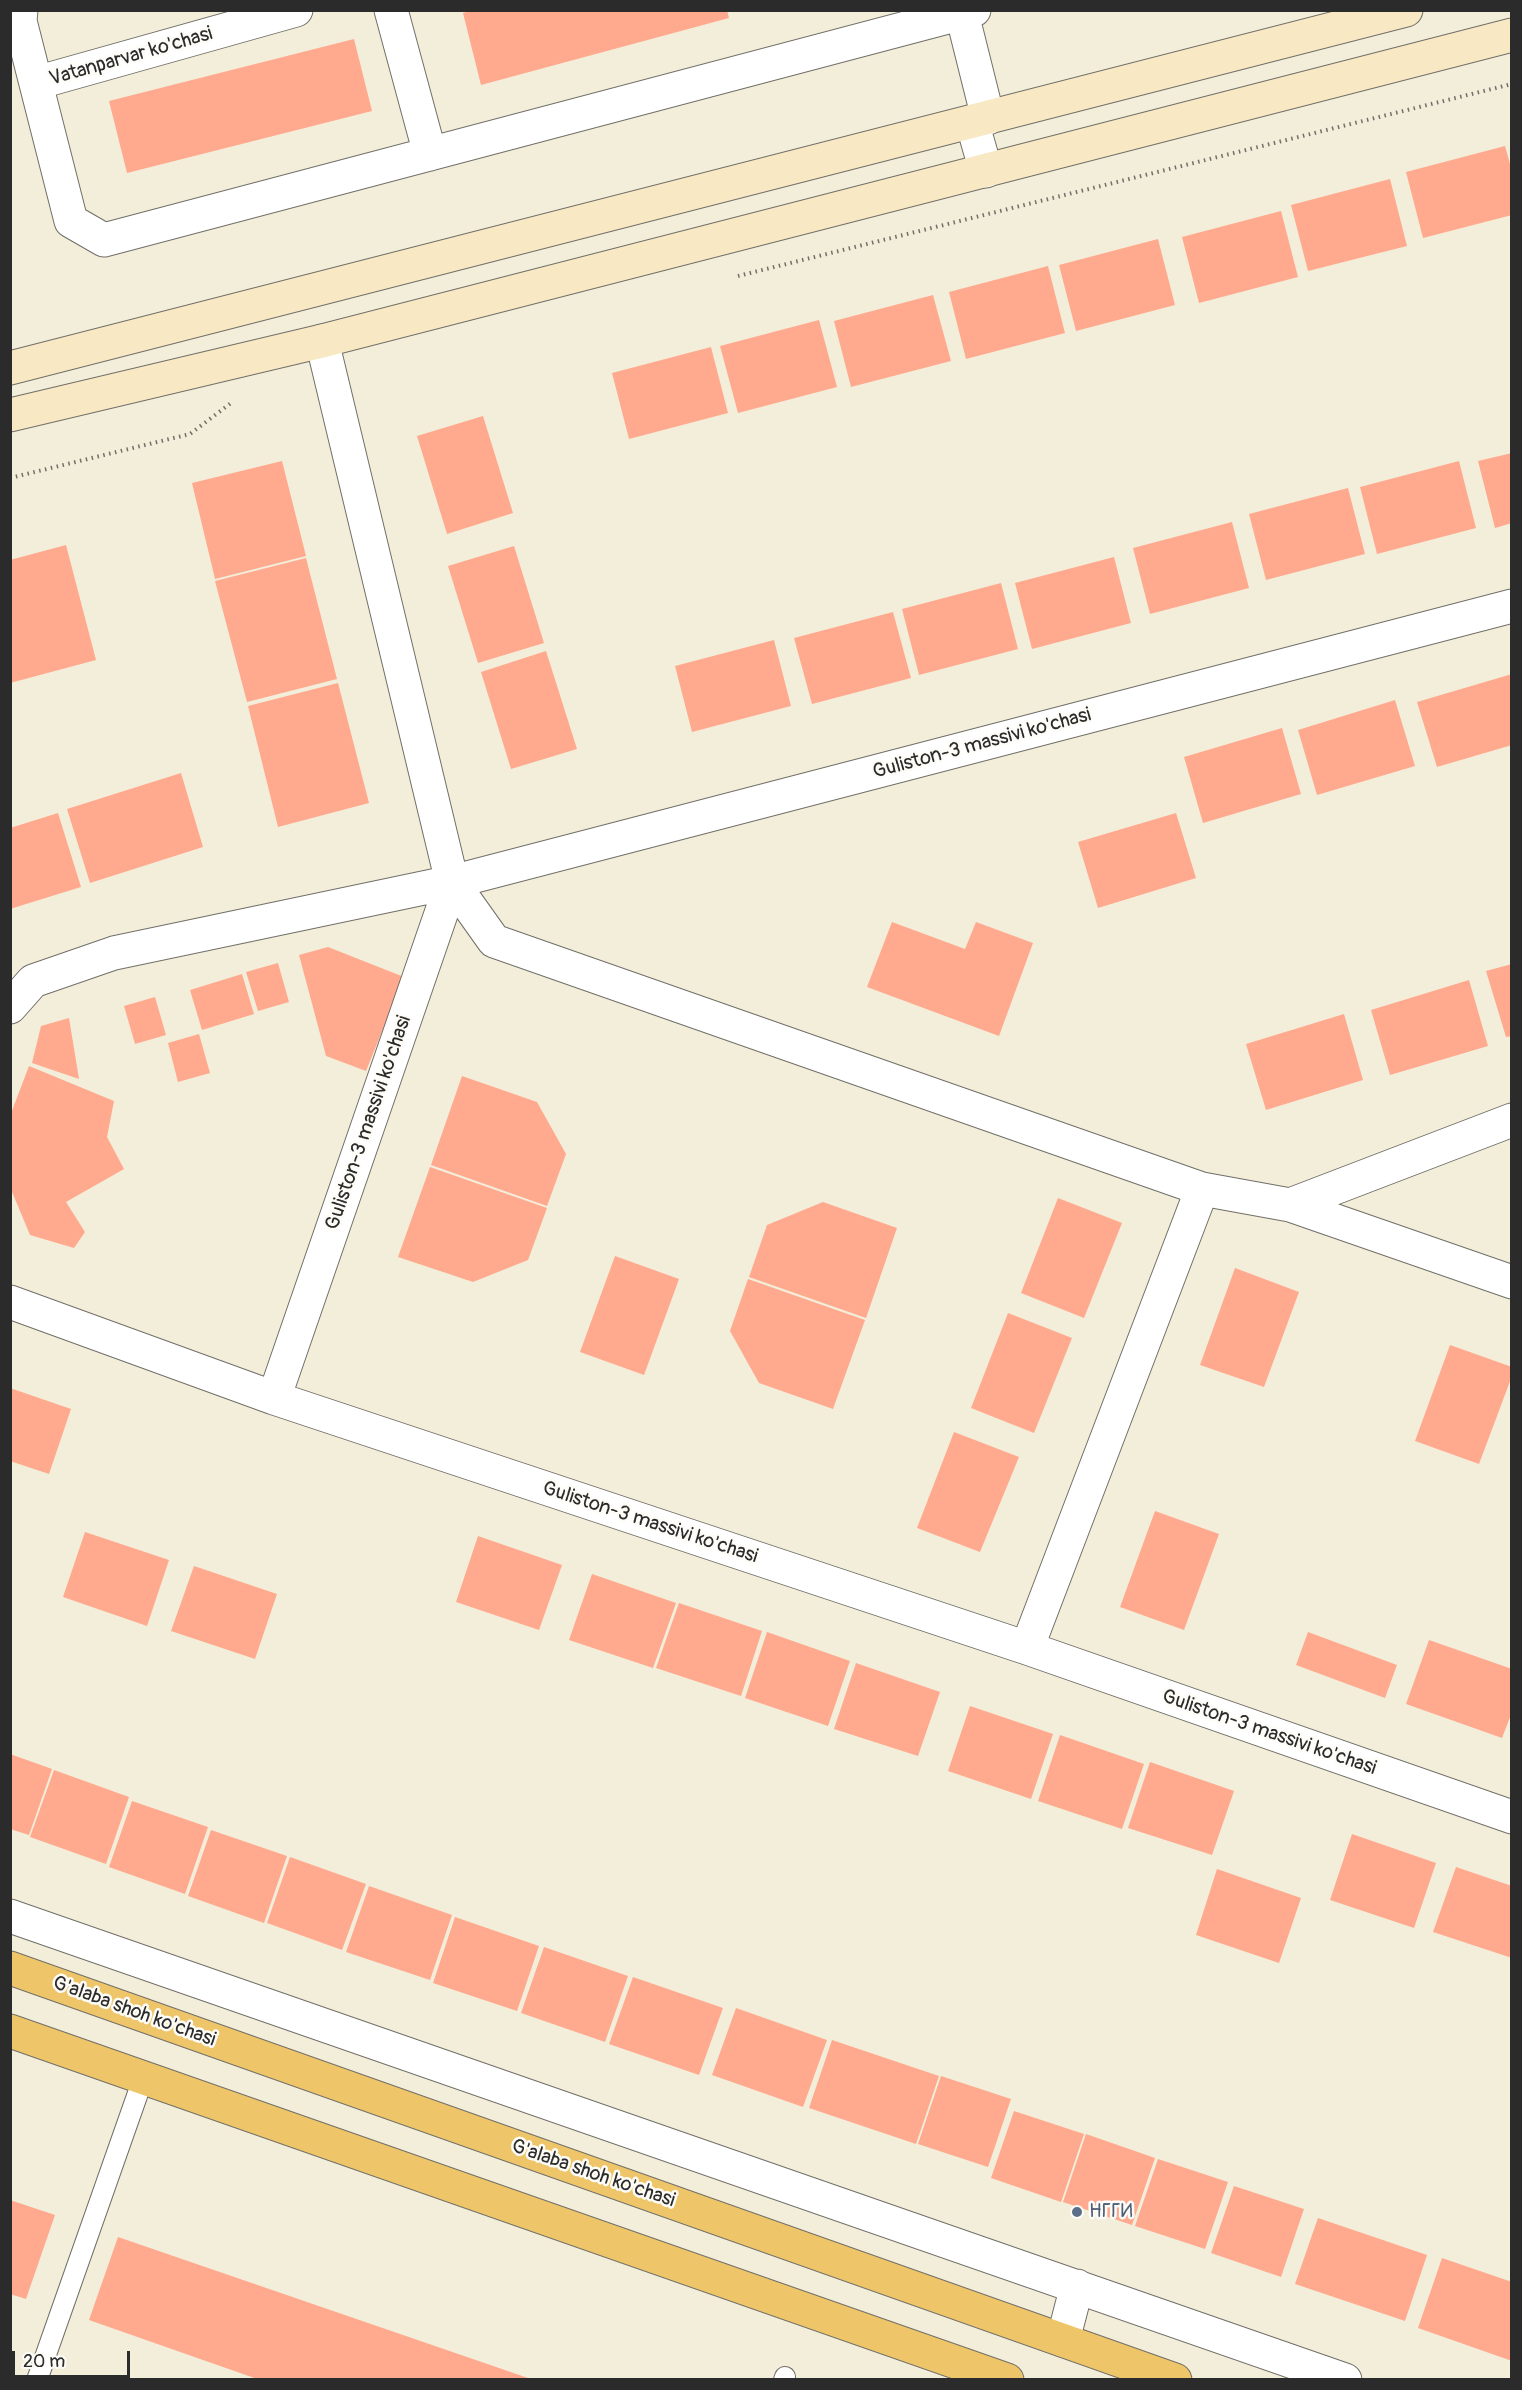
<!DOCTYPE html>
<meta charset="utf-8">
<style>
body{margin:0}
#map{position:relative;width:1522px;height:2390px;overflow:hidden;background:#f3eeda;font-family:Pangolin,sans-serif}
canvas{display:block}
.frame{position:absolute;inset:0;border:12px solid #2b2b2b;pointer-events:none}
.scale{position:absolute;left:12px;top:2351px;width:118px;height:27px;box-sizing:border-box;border:3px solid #2b2b2b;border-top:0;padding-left:8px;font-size:18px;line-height:21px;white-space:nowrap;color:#2b2b2b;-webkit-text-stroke:4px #fdfcf7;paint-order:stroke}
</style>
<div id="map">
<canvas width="1522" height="2390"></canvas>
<div class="frame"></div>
<div class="scale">20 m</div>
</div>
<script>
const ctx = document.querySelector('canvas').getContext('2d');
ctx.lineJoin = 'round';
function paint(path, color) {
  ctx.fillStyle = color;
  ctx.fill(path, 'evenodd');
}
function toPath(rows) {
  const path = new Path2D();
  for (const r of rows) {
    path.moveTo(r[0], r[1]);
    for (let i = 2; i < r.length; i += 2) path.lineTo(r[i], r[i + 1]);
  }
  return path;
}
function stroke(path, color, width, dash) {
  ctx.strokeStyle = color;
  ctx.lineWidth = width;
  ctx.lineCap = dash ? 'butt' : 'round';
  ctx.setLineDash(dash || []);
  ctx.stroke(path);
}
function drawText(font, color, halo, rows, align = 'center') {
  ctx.font = font + ' Pangolin,sans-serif';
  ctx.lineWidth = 5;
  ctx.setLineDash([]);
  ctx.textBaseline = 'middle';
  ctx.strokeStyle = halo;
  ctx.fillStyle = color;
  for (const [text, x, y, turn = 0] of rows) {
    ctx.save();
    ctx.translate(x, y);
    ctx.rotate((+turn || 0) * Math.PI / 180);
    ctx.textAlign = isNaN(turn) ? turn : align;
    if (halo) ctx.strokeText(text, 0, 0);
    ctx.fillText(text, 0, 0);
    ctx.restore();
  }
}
paint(toPath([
 [473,10,727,10,729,18,481,85,463,13],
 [354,39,372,111,127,173,109,101],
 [1505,146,1512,171,1512,215,1423,238,1406,172],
 [1390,179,1407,246,1308,271,1291,205],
 [1281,211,1298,277,1199,303,1182,237],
 [1158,239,1175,305,1076,331,1059,265],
 [1048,266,1065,333,966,359,949,292],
 [933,295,951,361,851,387,834,321],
 [819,320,837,387,738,413,720,346],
 [711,347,728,413,629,439,612,373],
 [483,416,513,513,447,534,417,436],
 [1512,453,1512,523,1495,528,1478,461],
 [282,461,306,556,215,579,192,483],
 [1459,461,1476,528,1377,554,1360,487],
 [1348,488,1365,554,1266,580,1249,514],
 [1232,522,1249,588,1150,614,1133,548],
 [66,545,96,660,10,683,10,560],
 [514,546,544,643,478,663,448,566],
 [1114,557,1131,623,1032,649,1015,583],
 [306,558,337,679,247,702,215,581],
 [1001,583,1018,649,919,675,902,609],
 [893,612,911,678,812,704,794,638],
 [774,640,791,706,692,732,675,666],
 [546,651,577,749,511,769,481,672],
 [1512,674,1512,745,1437,767,1417,702],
 [338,683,369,803,278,827,248,706],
 [1395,700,1415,766,1317,795,1298,730],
 [1282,728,1301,794,1203,823,1184,757],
 [181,773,203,847,90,883,67,809],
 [58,813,81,887,10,909,10,828],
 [1176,813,1196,878,1098,908,1078,842],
 [892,922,965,949,976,922,1033,943,999,1036,867,987],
 [328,947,404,977,366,1071,326,1056,299,955],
 [278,963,289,1002,258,1011,246,972],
 [1512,964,1512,1036,1506,1037,1486,971],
 [242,974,254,1014,202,1030,190,990],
 [1469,980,1488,1046,1390,1075,1371,1010],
 [155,997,166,1035,135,1044,124,1006],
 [1344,1014,1363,1080,1266,1110,1246,1044],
 [69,1018,79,1079,32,1063,41,1026],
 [199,1034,210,1073,178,1082,168,1043],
 [29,1066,114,1101,107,1137,124,1169,66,1202,85,1232,74,1248,30,1235,10,1187,10,1116],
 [462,1076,537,1102,566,1154,547,1206,431,1165],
 [430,1167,547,1208,528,1260,473,1282,398,1257],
 [1058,1198,1122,1223,1084,1318,1021,1293],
 [823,1202,897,1228,866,1318,749,1277,767,1225],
 [615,1256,679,1279,644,1375,580,1352],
 [1235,1268,1299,1292,1264,1387,1200,1365],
 [748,1279,865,1320,833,1409,759,1383,730,1331],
 [1008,1313,1072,1338,1034,1433,971,1408],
 [1450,1345,1512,1367,1512,1376,1479,1464,1415,1441],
 [10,1388,71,1409,49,1474,10,1461],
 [954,1432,1019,1457,980,1552,917,1528],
 [1155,1511,1219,1534,1184,1630,1120,1607],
 [85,1532,169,1560,147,1626,63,1597],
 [478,1536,562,1565,539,1630,456,1602],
 [194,1566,277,1594,255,1659,171,1631],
 [592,1574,676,1603,653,1668,569,1640],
 [679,1603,762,1631,741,1696,656,1668],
 [767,1632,850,1661,828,1726,745,1698],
 [1308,1632,1397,1665,1385,1698,1296,1665],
 [1429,1640,1512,1669,1512,1712,1502,1738,1406,1704],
 [856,1663,940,1692,918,1756,834,1729],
 [970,1706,1053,1734,1031,1799,948,1771],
 [1060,1735,1144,1764,1122,1829,1038,1801],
 [10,1754,52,1769,29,1835,10,1829],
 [1150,1762,1234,1791,1212,1855,1128,1828],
 [54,1770,129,1797,106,1864,30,1837],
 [132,1801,208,1827,185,1894,109,1867],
 [211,1830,287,1856,264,1923,188,1896],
 [1352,1834,1436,1863,1414,1928,1330,1900],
 [290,1857,366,1884,342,1950,267,1923],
 [1456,1867,1512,1886,1512,1958,1433,1932],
 [1217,1869,1301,1898,1279,1963,1196,1935],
 [369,1886,452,1915,430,1980,346,1952],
 [455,1917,539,1946,517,2011,433,1983],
 [544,1947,628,1976,605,2042,521,2013],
 [633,1977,723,2008,699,2075,609,2044],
 [736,2008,827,2040,803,2107,712,2075],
 [832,2040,939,2076,916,2144,809,2108],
 [941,2076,1011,2099,988,2167,918,2144],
 [1014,2111,1084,2134,1061,2202,991,2178],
 [1086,2134,1155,2158,1132,2225,1063,2202],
 [1158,2159,1228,2182,1205,2249,1135,2226],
 [1234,2186,1304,2209,1281,2277,1211,2253],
 [10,2200,55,2215,26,2299,10,2294],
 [1318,2218,1427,2255,1405,2321,1295,2284],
 [118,2237,531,2379,530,2380,260,2380,89,2320],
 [1442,2258,1512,2282,1512,2361,1418,2328]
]), '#ffa98f');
const lane = toPath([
 [37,2380,144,2076],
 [784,2380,785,2377]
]);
const street = toPath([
 [21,10,20,21,71,221,104,240,974,10],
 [391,10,430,154],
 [961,10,988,118],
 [36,83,296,10],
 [972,122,986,171],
 [322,341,452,882,494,941,1202,1189,1290,1205,1512,1282],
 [10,1007,33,981,114,953,452,882,1512,606],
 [1290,1205,1512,1120],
 [10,1302,274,1398,1027,1648,1512,1817],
 [274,1398,452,882],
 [1027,1648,1202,1189],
 [10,1916,1345,2380],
 [1063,2340,1077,2286]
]);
const secondary = toPath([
 [10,368,1406,10],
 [10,415,322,341,1512,35]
]);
const primary = toPath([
 [10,1968,1175,2380],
 [10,2031,1007,2380]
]);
stroke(lane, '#716f68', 22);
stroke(street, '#716f68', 35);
stroke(secondary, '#716f68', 35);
stroke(primary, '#716f68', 35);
stroke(toPath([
 [738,276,1512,84],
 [10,478,190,434,231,403]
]), '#716f68', 4, [1.5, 4.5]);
stroke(lane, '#fff', 20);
stroke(street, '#fff', 33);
stroke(secondary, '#f8e8c3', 33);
stroke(primary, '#eec569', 33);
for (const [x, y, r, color] of [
 [1077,2212,6,"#5c6f8a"]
]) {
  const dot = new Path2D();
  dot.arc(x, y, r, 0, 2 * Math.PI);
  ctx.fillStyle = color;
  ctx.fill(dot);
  stroke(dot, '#fdfcf7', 2);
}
drawText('20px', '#2b2b2b', '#fdfcf7', [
 ["Vatanparvar ko'chasi",131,57,-16],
 ["Guliston-3 massivi ko'chasi",982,744,-15],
 ["Guliston-3 massivi ko'chasi",369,1123,-71],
 ["Guliston-3 massivi ko'chasi",650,1523,18],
 ["Guliston-3 massivi ko'chasi",1269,1733,19],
 ["G'alaba shoh ko'chasi",134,2012,20],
 ["G'alaba shoh ko'chasi",593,2174,19]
]);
drawText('20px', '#4e5e75', '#fdfcf7', [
 ["НГГИ",1089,2212]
], 'left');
</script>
